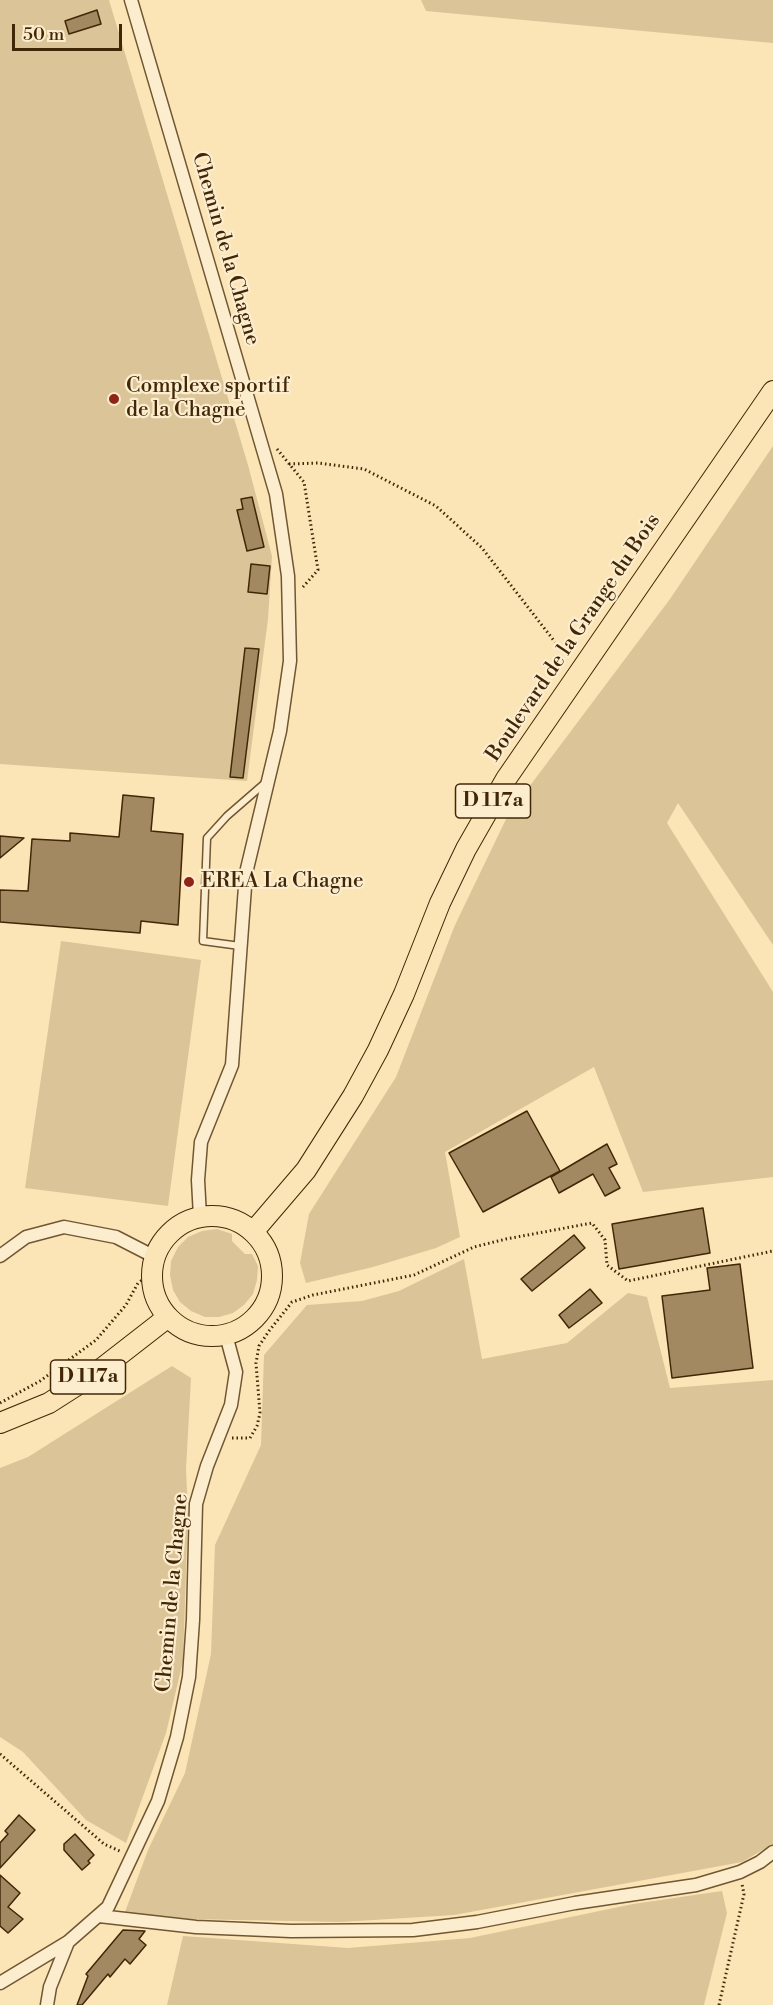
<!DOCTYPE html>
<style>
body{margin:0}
#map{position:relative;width:773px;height:2005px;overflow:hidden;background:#fbe4b5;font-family:"Libre Bodoni",serif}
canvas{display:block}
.scale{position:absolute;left:12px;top:24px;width:110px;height:27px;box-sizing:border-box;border:3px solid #412707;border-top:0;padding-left:8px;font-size:18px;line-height:21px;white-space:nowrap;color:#412707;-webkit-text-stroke:4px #fcedcf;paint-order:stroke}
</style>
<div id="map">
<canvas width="773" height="2005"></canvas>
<div class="scale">50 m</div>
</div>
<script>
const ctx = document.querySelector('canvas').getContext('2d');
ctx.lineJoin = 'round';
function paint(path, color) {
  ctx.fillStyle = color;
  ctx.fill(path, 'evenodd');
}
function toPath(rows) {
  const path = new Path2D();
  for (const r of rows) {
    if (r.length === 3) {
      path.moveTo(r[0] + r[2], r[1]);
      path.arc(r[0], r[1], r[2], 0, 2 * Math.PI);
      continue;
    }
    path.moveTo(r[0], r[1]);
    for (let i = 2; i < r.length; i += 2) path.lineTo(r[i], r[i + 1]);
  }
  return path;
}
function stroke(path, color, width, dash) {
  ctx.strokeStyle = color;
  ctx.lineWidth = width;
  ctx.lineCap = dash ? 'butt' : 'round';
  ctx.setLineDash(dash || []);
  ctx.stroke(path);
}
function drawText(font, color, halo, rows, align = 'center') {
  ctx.font = font + ' "Libre Bodoni",serif';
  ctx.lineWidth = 4.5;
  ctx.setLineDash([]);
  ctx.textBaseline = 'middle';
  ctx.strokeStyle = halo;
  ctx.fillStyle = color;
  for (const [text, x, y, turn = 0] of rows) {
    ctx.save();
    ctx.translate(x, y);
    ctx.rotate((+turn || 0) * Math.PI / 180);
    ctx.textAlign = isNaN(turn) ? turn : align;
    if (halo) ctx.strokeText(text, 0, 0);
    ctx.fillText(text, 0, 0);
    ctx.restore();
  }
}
paint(toPath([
 [0,0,109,0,248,465,272,556,268,619,247,781,0,764],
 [421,0,773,0,773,43,426,11],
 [773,446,773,945,678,803,667,823,773,992,773,1177,643,1192,594,1067,445,1152,460,1237,436,1248,373,1267,306,1283,300,1263,309,1214,396,1077,455,925,508,815,670,599],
 [61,941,201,960,168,1206,25,1188],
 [217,1229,232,1234,232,1241,245,1254,252,1254,258,1266,257,1280,253,1294,244,1305,233,1313,219,1317,205,1317,191,1311,180,1302,173,1290,170,1275,171,1261,178,1247,188,1237,202,1231],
 [464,1259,482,1359,567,1343,628,1293,647,1297,670,1388,773,1380,773,1844,742,1862,454,1915,341,1922,186,1919,125,1912,148,1850,185,1773,211,1654,215,1545,261,1445,264,1355,307,1305,362,1301,399,1291],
 [172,1366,191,1378,186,1469,188,1513,183,1661,166,1733,126,1843,86,1820,23,1752,0,1737,0,1468,28,1457],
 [722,1891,727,1913,704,2005,167,2005,183,1936,348,1948,470,1938,633,1904]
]), '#dbc497');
const building = toPath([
 [97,10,101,24,69,34,65,21,97,10],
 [252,497,264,547,247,551,237,510,243,509,241,499,252,497],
 [251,564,270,566,267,594,248,592,251,564],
 [245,648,259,649,243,778,230,777,245,648],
 [123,795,154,798,151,831,183,834,178,925,141,921,140,933,0,922,0,890,28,891,32,839,70,841,70,833,119,837,123,795],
 [0,836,24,838,0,858,0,836],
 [527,1111,560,1171,483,1212,449,1153,527,1111],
 [607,1144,617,1164,609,1168,620,1188,605,1196,593,1174,559,1193,551,1177,607,1144],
 [703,1208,710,1253,619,1269,612,1224,703,1208],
 [574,1235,585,1248,532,1291,521,1279,574,1235],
 [740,1264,753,1368,672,1378,662,1296,710,1290,707,1268,740,1264],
 [590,1289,602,1303,569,1328,559,1315,590,1289],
 [19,1815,35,1830,0,1868,0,1843,8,1834,5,1831,19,1815],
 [75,1834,94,1855,88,1861,90,1863,82,1870,64,1850,64,1844,75,1834],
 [0,1875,20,1893,8,1907,23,1919,8,1933,0,1926,0,1875],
 [123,1930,145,1931,139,1939,146,1945,130,1964,125,1959,110,1977,108,1974,82,2005,77,2005,88,1976,86,1974,123,1930]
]);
paint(building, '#a28961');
stroke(building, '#412707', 1.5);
const service = toPath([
 [240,946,203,941,207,838,227,816,265,783]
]);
const minor = toPath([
 [131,0,276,494,288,576,290,661,280,731,246,873,232,1065,201,1142,198,1180,200,1217],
 [0,1256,26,1237,64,1227,116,1237,155,1257],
 [99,1916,196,1927,291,1931,413,1930,477,1922,575,1903,696,1885,740,1872,760,1862,773,1852],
 [0,1983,68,1942,108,1907,158,1801,177,1737,189,1677,193,1620,196,1504,207,1466,231,1405,236,1372,226,1335],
 [47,2005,50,1987,68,1942]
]);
const primary = toPath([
 [212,1276,60],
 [253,1232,306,1170,353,1096,378,1050,404,994,440,903,466,849,506,779,773,391],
 [0,1423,49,1403,96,1373,168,1317]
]);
stroke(service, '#705632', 9);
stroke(minor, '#705632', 15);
stroke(primary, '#412707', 22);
stroke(toPath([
 [277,449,304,482,318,570,302,588],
 [289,464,318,463,364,469,436,506,482,548,555,642],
 [0,1403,40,1381,96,1340,126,1305,138,1283,152,1273],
 [232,1438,250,1438,257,1426,260,1413,256,1363,259,1346,269,1331,292,1302,313,1295,414,1275,474,1247,506,1239,592,1223,605,1240,607,1265,628,1281,773,1251],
 [0,1754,104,1844,122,1852],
 [719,2005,744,1894,742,1884]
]), '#412707', 3, [1.5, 3]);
stroke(service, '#fcedcf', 6);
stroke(minor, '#fcedcf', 12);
stroke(primary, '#fbe4b5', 20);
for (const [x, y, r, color] of [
 [114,399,6,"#8f2418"],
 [189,882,6,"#8f2418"]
]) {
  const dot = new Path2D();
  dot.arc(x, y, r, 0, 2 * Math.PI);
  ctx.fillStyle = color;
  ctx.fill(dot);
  stroke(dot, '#fcedcf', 2);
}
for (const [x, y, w] of [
 [493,801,75],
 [88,1377,75]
]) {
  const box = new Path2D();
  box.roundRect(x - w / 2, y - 17, w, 34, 4.5);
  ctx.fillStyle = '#fcedcf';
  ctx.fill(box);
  stroke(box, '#412707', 1.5);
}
drawText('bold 20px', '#412707', null, [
 ["D 117a",493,801],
 ["D 117a",88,1377]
]);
drawText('21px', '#412707', '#fcedcf', [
 ["Chemin de la Chagne",225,249,74],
 ["Boulevard de la Grange du Bois",574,638,-56],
 ["Chemin de la Chagne",173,1593,-85]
]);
drawText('21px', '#412707', '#fcedcf', [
 ["Complexe sportif",126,387],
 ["de la Chagne",126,411],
 ["EREA La Chagne",201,882]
], 'left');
</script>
